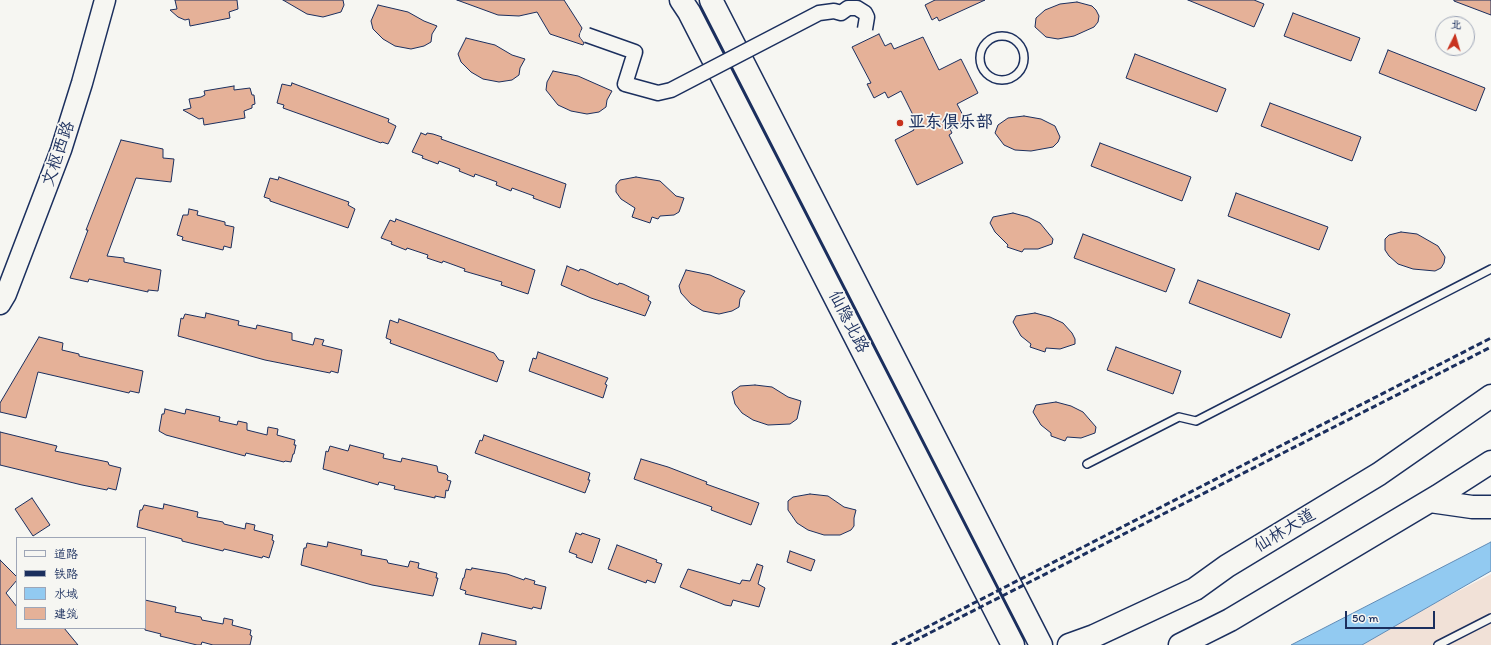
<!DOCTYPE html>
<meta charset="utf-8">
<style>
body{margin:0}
#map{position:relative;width:1491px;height:645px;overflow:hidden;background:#f6f6f2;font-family:Itim,"LXGW WenKai TC",sans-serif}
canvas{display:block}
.legend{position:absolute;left:16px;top:537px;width:130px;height:92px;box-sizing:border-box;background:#f6f6f2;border:1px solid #9ea6b7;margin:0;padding:5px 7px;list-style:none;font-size:12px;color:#1b2f5e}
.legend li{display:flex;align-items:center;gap:8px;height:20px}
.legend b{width:20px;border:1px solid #9ea6b7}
.north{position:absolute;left:1435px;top:16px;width:40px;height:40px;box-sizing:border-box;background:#f6f6f2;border:1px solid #9ea6b7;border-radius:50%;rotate:5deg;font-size:11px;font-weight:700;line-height:16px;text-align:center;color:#1b2f5e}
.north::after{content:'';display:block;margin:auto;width:14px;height:18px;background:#c8321e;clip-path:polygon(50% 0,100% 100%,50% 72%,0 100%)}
.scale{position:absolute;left:1345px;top:611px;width:90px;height:18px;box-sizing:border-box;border:2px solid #1b2f5e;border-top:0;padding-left:5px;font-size:12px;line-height:14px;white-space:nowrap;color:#1b2f5e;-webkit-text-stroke:3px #f6f6f2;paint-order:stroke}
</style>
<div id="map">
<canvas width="1491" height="645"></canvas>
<ul class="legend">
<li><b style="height:5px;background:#f6f6f2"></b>道路</li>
<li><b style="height:5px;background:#1b2f5e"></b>铁路</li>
<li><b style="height:11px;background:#92caf1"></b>水域</li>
<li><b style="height:11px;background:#e5b198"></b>建筑</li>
</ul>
<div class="north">北</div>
<div class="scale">50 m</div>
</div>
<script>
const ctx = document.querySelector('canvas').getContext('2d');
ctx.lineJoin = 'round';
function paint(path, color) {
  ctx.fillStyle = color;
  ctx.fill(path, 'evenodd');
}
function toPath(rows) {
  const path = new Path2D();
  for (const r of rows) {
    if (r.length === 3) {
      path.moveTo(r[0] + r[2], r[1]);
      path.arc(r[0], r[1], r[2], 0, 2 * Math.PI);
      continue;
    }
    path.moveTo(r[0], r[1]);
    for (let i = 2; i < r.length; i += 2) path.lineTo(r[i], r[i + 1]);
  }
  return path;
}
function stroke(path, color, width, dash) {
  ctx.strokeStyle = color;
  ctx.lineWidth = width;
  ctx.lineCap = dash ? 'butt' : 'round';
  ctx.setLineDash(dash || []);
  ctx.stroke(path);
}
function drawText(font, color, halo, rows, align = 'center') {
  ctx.font = font + ' Itim,"LXGW WenKai TC",sans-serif';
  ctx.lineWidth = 3.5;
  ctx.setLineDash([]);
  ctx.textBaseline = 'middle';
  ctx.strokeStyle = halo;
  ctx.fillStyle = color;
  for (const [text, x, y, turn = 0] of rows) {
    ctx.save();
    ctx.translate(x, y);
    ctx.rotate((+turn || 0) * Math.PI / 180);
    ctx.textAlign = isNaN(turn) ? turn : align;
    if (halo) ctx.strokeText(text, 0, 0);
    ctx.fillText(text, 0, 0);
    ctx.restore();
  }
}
paint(toPath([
 [1491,574,1491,645,1355,645]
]), '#f1e1d7');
const water = toPath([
 [1491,542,1491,571,1362,645,1291,645,1491,542]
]);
paint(water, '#92caf1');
stroke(water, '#628cb6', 1);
const building = toPath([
 [175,0,237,0,238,9,229,12,230,18,190,26,189,19,185,20,178,17,170,10,177,9,175,0],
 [283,0,343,0,344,5,341,12,323,17,307,14,283,0],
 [457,0,564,0,582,28,579,36,584,43,583,45,550,34,537,12,519,16,498,15,457,0],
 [935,0,985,0,939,21,937,17,932,20,925,5,935,0],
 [1188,0,1254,0,1264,4,1254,27,1188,0],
 [1454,0,1491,0,1491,15,1454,1,1454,0],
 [1077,2,1092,6,1096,10,1099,16,1098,22,1094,27,1074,36,1058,39,1046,37,1035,27,1036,18,1045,10,1060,4,1077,2],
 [378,5,408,12,424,21,437,26,432,34,431,42,424,46,411,49,395,46,383,39,373,29,371,21,378,5],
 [1293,13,1360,38,1351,61,1284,36,1293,13],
 [879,34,885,46,891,43,894,49,923,37,939,70,961,59,978,93,957,104,966,121,950,129,952,133,949,135,963,163,917,185,895,140,914,130,912,126,917,123,901,91,888,98,885,92,874,98,867,84,871,83,852,47,879,34],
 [466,38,495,45,512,55,525,59,520,68,519,75,512,80,499,82,483,79,471,72,461,62,458,54,466,38],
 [1388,50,1485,88,1476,111,1379,73,1388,50],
 [1135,54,1226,89,1217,112,1126,78,1135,54],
 [553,71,578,76,612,91,607,100,606,107,599,112,587,114,571,111,558,105,546,90,547,82,553,71],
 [292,83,389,119,388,122,396,126,392,136,388,144,382,142,381,143,283,108,284,105,277,103,282,84,291,86,292,83],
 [234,86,234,90,250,88,252,95,254,95,255,104,252,105,252,108,244,111,245,118,204,125,203,118,199,119,183,110,191,108,189,99,201,97,205,95,204,91,234,86],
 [1270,103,1361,137,1352,161,1261,126,1270,103],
 [1024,116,1041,119,1055,126,1060,137,1058,142,1053,147,1031,151,1015,150,1004,145,995,133,998,125,1008,118,1024,116],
 [421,133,426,135,427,133,433,134,442,137,441,139,566,184,560,208,533,198,534,196,512,188,511,191,496,185,497,182,475,174,474,177,459,171,460,169,439,161,438,164,422,158,423,156,412,152,421,133],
 [121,140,163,149,163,158,174,159,171,182,136,178,107,256,124,258,124,262,161,270,158,291,148,290,148,292,89,279,88,282,70,278,88,230,86,230,121,140],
 [1100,143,1191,177,1182,201,1091,166,1100,143],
 [279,177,349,202,348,205,355,209,348,228,270,201,270,199,264,197,270,178,278,180,279,177],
 [636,177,660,181,676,196,684,198,679,212,674,215,660,216,658,219,652,217,650,223,632,217,635,208,621,199,616,192,616,185,620,180,636,177],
 [1236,193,1328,227,1319,250,1228,216,1236,193],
 [189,209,198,211,197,215,225,222,225,225,234,227,231,248,224,246,223,250,182,240,183,237,177,235,183,215,188,215,189,209],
 [1013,213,1028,217,1040,223,1053,239,1052,244,1038,249,1024,249,1022,252,1007,247,1008,245,995,232,990,223,993,217,1013,213],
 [396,219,535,270,528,294,501,285,502,282,464,271,465,269,443,261,442,263,427,258,428,255,407,248,406,250,391,244,392,242,381,238,390,220,395,222,396,219],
 [1401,232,1417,234,1438,246,1445,257,1444,263,1441,268,1435,271,1413,269,1398,264,1389,256,1385,250,1385,239,1389,235,1401,232],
 [1083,234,1175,269,1166,292,1074,258,1083,234],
 [567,266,579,271,580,269,584,270,618,285,619,283,623,284,649,296,648,300,651,302,645,316,591,298,561,285,567,266],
 [686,270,710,275,745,291,740,299,739,307,732,311,719,314,703,311,691,304,681,293,679,286,686,270],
 [1198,280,1290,314,1281,338,1189,303,1198,280],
 [206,313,239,321,238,325,256,329,257,325,292,333,292,340,313,345,315,338,324,340,322,345,342,350,338,373,331,371,330,373,265,360,178,336,181,318,183,319,185,314,205,318,206,313],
 [1035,313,1050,317,1063,323,1072,333,1075,339,1075,344,1060,349,1046,348,1045,352,1030,347,1031,344,1021,336,1013,322,1016,316,1035,313],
 [399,319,494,353,499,360,504,361,497,382,390,343,391,340,386,338,390,320,398,323,399,319],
 [39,337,63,343,62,350,79,354,79,356,143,371,139,393,130,391,129,393,38,372,26,418,0,412,0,403,39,337],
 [1116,347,1181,371,1173,394,1107,370,1116,347],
 [538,352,608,378,605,384,607,385,603,398,529,371,533,358,536,359,538,352],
 [755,385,772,387,788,397,801,401,797,419,790,424,768,425,753,420,742,413,735,404,732,392,740,386,755,385],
 [1056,402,1071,406,1083,412,1096,427,1095,433,1081,438,1067,437,1065,441,1051,436,1051,433,1041,425,1033,412,1036,405,1056,402],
 [165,409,185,414,186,409,220,417,219,421,237,425,238,421,247,423,247,430,267,435,268,427,278,429,277,435,295,440,294,445,296,445,294,454,293,454,291,462,285,461,284,462,246,453,245,456,166,435,159,431,162,414,164,414,165,409],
 [0,432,57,446,55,451,108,462,109,465,121,468,116,490,108,488,107,490,82,485,0,465,0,432],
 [484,435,590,473,588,480,590,480,585,493,475,453,480,440,482,441,484,435],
 [350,445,384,454,383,458,401,462,402,458,437,466,438,472,446,474,448,476,447,480,451,481,448,491,446,490,445,498,435,496,435,498,394,489,395,486,379,482,378,485,368,482,323,469,326,451,328,452,330,446,348,451,350,445],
 [641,459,668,467,707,482,706,484,759,503,751,525,711,510,712,507,634,479,641,459],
 [810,494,828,496,844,507,856,510,854,518,854,526,851,530,840,535,824,535,808,530,797,523,788,510,788,501,793,497,810,494],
 [32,498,50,525,33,536,15,509,32,498],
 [164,504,198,512,197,517,223,522,224,524,245,529,246,523,255,525,254,530,273,535,272,540,274,541,269,558,263,556,262,558,224,549,223,551,182,541,182,539,137,527,140,510,142,510,144,505,163,509,164,504],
 [576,533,581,535,582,533,600,539,592,563,576,557,577,555,569,552,576,533],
 [328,542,362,550,361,555,387,560,388,563,408,567,410,561,419,563,418,568,437,573,436,578,438,578,433,596,372,585,301,565,304,548,306,548,307,543,327,547,328,542],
 [617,545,657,560,656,562,662,564,655,583,647,580,646,583,608,569,617,545],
 [790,551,815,560,811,571,787,562,790,551],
 [0,560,17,577,17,580,6,593,17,607,17,628,64,628,78,645,0,645,0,560],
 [757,564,763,566,758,584,765,588,759,607,733,600,731,606,725,605,680,587,688,569,740,584,742,580,750,581,757,564],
 [472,568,507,574,524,580,525,578,535,581,534,584,546,587,541,609,533,607,532,609,465,594,466,591,460,589,463,578,464,578,466,569,471,570,472,568],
 [145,600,176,607,175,612,201,617,202,620,223,624,224,618,233,620,232,625,251,630,250,635,252,636,250,645,213,645,202,642,201,645,197,645,160,636,161,634,145,630,145,600],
 [482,633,516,641,516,645,479,645,482,633]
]);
paint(building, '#e5b198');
stroke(building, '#1b2f5e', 1);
const lane = toPath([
 [1002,58,22],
 [1087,464,1179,417,1196,421,1491,269],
 [1438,645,1491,618]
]);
const secondary = toPath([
 [0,304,6,294,61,150,82,83,105,0]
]);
const primary = toPath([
 [681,0,689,12,1013,645],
 [711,0,1041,645],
 [1430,501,1472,507,1491,507],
 [1069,645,1094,636,1195,589,1227,566,1379,474,1491,396],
 [1180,645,1230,620,1438,496,1491,462]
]);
stroke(lane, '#1b2f5e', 10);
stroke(secondary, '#1b2f5e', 23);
stroke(primary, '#1b2f5e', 25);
stroke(lane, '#f6f6f2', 7);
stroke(secondary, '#f6f6f2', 20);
stroke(primary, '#f6f6f2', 22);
stroke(toPath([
 [892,645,1491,338],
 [906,645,1491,347]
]), '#1b2f5e', 3, [6, 3]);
const streetBridge = toPath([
 [587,35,635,52,625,84,658,93,671,90,819,13,834,11,841,13,848,8,857,8,865,13,867,17,865,29]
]);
stroke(streetBridge, '#1b2f5e', 17, []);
stroke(streetBridge, '#f6f6f2', 14);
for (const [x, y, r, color] of [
 [900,123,4,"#c8321e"]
]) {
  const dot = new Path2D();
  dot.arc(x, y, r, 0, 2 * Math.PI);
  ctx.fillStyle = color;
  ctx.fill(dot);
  stroke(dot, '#f6f6f2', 1.5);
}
drawText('bold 17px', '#1b2f5e', '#f6f6f2', [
 ["亚东俱乐部",908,123]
], 'left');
drawText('17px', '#1b2f5e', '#f6f6f2', [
 ["文枢西路",59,154,-71],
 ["仙隐北路",848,322,63],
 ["仙林大道",1285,531,-31]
]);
</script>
